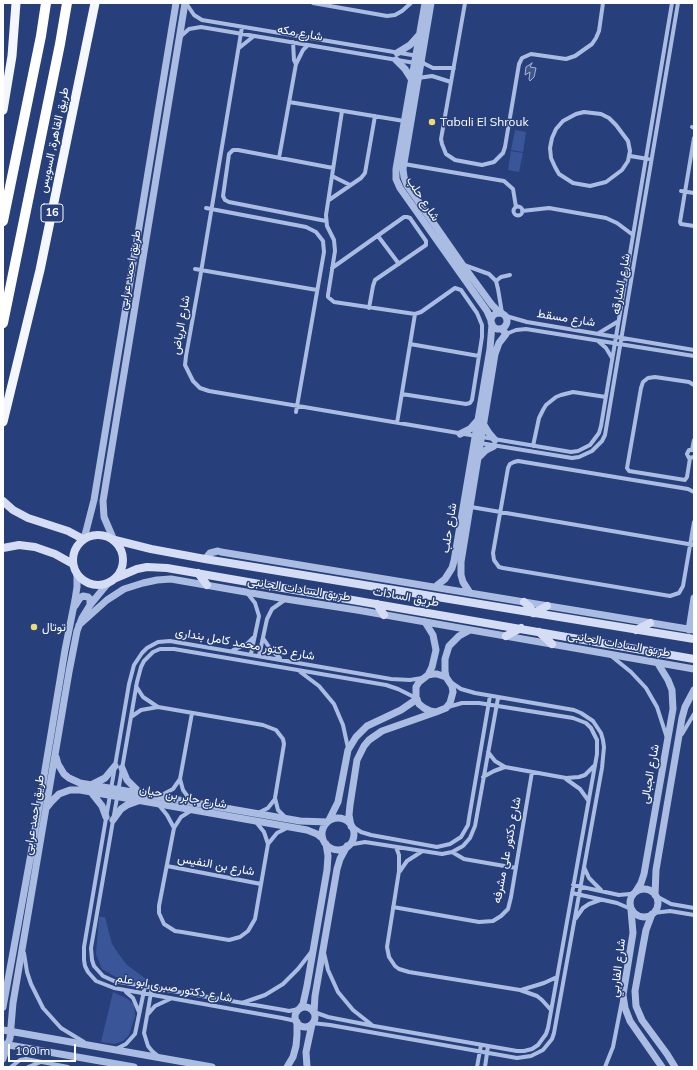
<!DOCTYPE html>
<meta charset="utf-8">
<style>
body{margin:0}
#map{position:relative;width:697px;height:1070px;overflow:hidden;background:#273f7a;font-family:Mulish,sans-serif}
canvas{display:block}
.frame{position:absolute;inset:0;border:4px solid #fff;pointer-events:none}
.scale{position:absolute;left:8px;top:1044px;width:68px;height:18px;box-sizing:border-box;border:2px solid #fff;border-top:0;padding-left:5px;font-size:12px;line-height:14px;white-space:nowrap;color:#fff;-webkit-text-stroke:3px #273f7a;paint-order:stroke}
</style>
<div id="map">
<canvas width="697" height="1070"></canvas>
<div class="frame"></div>
<div class="scale">100 m</div>
</div>
<script>
const ctx = document.querySelector('canvas').getContext('2d');
ctx.lineJoin = 'round';
function paint(path, color) {
  ctx.fillStyle = color;
  ctx.fill(path, 'evenodd');
}
function toPath(rows) {
  const path = new Path2D();
  for (const r of rows) {
    if (r.length === 3) {
      path.moveTo(r[0] + r[2], r[1]);
      path.arc(r[0], r[1], r[2], 0, 2 * Math.PI);
      continue;
    }
    path.moveTo(r[0], r[1]);
    for (let i = 2; i < r.length; i += 2) path.lineTo(r[i], r[i + 1]);
  }
  return path;
}
function stroke(path, color, width, dash) {
  ctx.strokeStyle = color;
  ctx.lineWidth = width;
  ctx.lineCap = dash ? 'butt' : 'round';
  ctx.setLineDash(dash || []);
  ctx.stroke(path);
}
function drawText(font, color, halo, rows, align = 'center') {
  ctx.font = font + ' Mulish,Vazirmatn,sans-serif';
  ctx.lineWidth = 3;
  ctx.setLineDash([]);
  ctx.textBaseline = 'middle';
  ctx.strokeStyle = halo;
  ctx.fillStyle = color;
  for (const [text, x, y, turn = 0] of rows) {
    ctx.save();
    ctx.translate(x, y);
    ctx.rotate((+turn || 0) * Math.PI / 180);
    ctx.textAlign = isNaN(turn) ? turn : align;
    if (halo) ctx.strokeText(text, 0, 0);
    ctx.fillText(text, 0, 0);
    ctx.restore();
  }
}
paint(toPath([
 [515,130,526,132,523,152,511,150],
 [511,151,523,153,519,172,508,170],
 [99,917,105,917,112,944,118,953,127,965,146,979,144,984,116,977,102,969,96,954],
 [113,992,128,999,134,1005,135,1016,129,1035,123,1041,114,1044,101,1042]
]), '#3b5698');
const water = toPath([
 [532,63,530,67,536,68,534,77,530,81,529,79,530,72,525,75,526,67,532,63]
]);
paint(water, '#435580');
stroke(water, '#a0b5e4', 1);
stroke(toPath([
 [186,3,194,15,202,20,418,56],
 [313,3,387,16,395,15,402,11,411,3],
 [465,3,441,139,442,144,446,154,455,160,482,165,494,162,503,153,505,147,519,64,522,58,531,54,566,59,575,56,592,44,596,38,599,31,603,3],
 [242,27,200,278,186,356,185,365,193,381,200,388,209,391,571,452,578,451,590,445,599,433,601,426,672,3],
 [180,37,189,29,201,27,415,63],
 [293,42,294,60,296,64],
 [239,48,254,36],
 [421,61,425,64,433,68,454,68],
 [418,78,432,76,451,82],
 [289,102,404,121],
 [342,111,326,215,327,226,334,240,335,251,328,295,328,297,334,302,415,314,421,312,455,288,461,290,477,313,482,325,482,337,472,400,470,403,466,404,402,394],
 [584,112,601,114,609,118,616,125,628,141,630,151,628,161,622,170,606,182,590,186,573,183,559,174,555,167,551,158,550,148,552,138,556,129,563,121,576,114,584,112],
 [692,127,694,128],
 [694,138,680,222,681,224,694,226],
 [630,156,648,159],
 [279,158,296,64,303,50,308,45],
 [404,164,504,181,513,189,516,207],
 [332,176,350,185],
 [681,191,694,193],
 [329,200,361,178,365,173,375,116],
 [518,211,4.5],
 [206,208,306,227,316,232,323,241,324,252,296,412],
 [522,211,549,208,606,218,617,223,633,235],
 [326,221,229,202,225,200,223,196,229,154,233,150,238,150,333,168],
 [378,236,399,264],
 [464,265,489,274,496,281,498,289,502,313],
 [332,268,404,217,407,217,410,218,426,241,426,245,375,280,373,286,369,308],
 [195,269,317,290],
 [496,281,501,277,510,275],
 [506,316,527,322,694,350],
 [599,333,617,322],
 [506,334,516,330,526,329,694,356],
 [598,341,606,348,612,358],
 [410,344,479,356],
 [397,423,415,314],
 [480,443,572,458,579,457,592,451,602,441,605,435,678,3],
 [533,446,539,418,543,410,546,405,556,397,561,395,573,392,606,397],
 [692,450,694,440],
 [694,450,689,450,687,454,689,458,694,457],
 [690,458,687,477,685,480,629,471,627,468,641,388,643,382,648,378,655,377,689,382,694,385],
 [694,492,688,489,518,461,514,462,510,464,508,468,493,553,494,560,499,567,503,568,670,596,679,593,683,586,694,522],
 [471,507,694,545],
 [248,594,255,603,259,616,251,654],
 [263,638,271,650,280,658],
 [233,650,247,644,255,636],
 [610,655,631,672,646,688,657,707,667,738],
 [259,656,267,619,272,609,286,599],
 [299,671,319,686,334,704,343,725,348,748],
 [136,686,143,697,158,707],
 [131,717,141,710,158,707,263,725,276,730,283,739,284,744,275,798,278,810,285,817],
 [682,734,694,714],
 [488,752,495,761,505,767,566,778,579,777,585,775,594,766],
 [483,777,494,771,505,767],
 [180,779,183,790,191,801],
 [566,779,580,789,588,800],
 [160,796,173,789,180,779,192,713],
 [158,804,167,815,174,828],
 [192,810,181,817,174,828,159,906,159,913,164,924,175,931,182,932,229,940,240,937,248,931,255,919,268,844,277,833,287,828],
 [258,813,268,808,275,799],
 [256,822,264,832,268,844],
 [352,826,361,832,371,835,437,847,450,844,461,837,468,825,469,818,490,696],
 [348,845,365,842,442,854,452,852,463,846,470,838,475,826,498,698],
 [396,847,399,855,399,871,387,947,389,957,395,966,399,969,409,972,520,990,537,996,542,1000,551,1010],
 [452,852,464,859,516,868],
 [167,866,261,884],
 [584,867,589,878,601,890],
 [400,871,407,861,421,852],
 [573,885,619,895,630,894,635,892],
 [572,893,617,903,631,909],
 [656,896,671,904,694,908],
 [393,907,479,922,493,921,501,916,508,909,511,897,532,772],
 [653,913,670,911,694,915],
 [576,918,583,908,589,904,600,900],
 [24,953,27,972,31,984,43,1008,61,1028,84,1042],
 [324,953,328,970,338,992,353,1010,372,1025],
 [152,987,144,1033,148,1046,152,1051,158,1056],
 [521,990,544,983,557,977],
 [126,992,133,998,139,1012],
 [242,1003,265,995,283,984,298,969,312,951],
 [299,1009,289,1011,284,1010,114,981,103,976,94,966,92,960,91,948,137,682,141,667,144,661,153,652,160,649,174,649,386,685,398,689,416,698],
 [314,1012,328,1017,374,1026,517,1051,524,1051,532,1049,538,1045,546,1034,548,1028,597,754,597,740,591,728,586,723,573,718,479,703,462,703,448,707],
 [148,1014,155,1006,170,999],
 [296,1021,282,1018,114,988,96,981,88,972,85,966,84,960,84,947,129,684,134,665,142,653,147,648,158,642,170,641,391,679,410,680,422,678],
 [312,1023,330,1025,517,1058,531,1056,543,1050,552,1039,554,1033,602,768,604,747,603,740,601,733,593,721,581,713,574,710,475,693,461,689,452,683],
 [116,1049,126,1044,135,1034,145,986],
 [11,1067,20,1060,26,1059,68,1067],
 [28,1067,41,1062],
 [477,1067,481,1045],
 [485,1067,488,1046],
 [605,1067,613,1047,622,1001]
]), '#abbce3', 4);
stroke(toPath([
 [425,3,396,169,396,179,400,188,487,311,491,320],
 [431,3,403,169,404,177,407,185,462,264,492,305,500,313],
 [397,53,410,45,418,36],
 [396,60,405,69,412,80],
 [499,321,8],
 [484,425,489,433,495,440],
 [460,434,470,429,477,421],
 [479,457,486,450,494,446],
 [113,538,104,517,103,501,185,3],
 [84,539,94,500,176,3],
 [205,559,210,553,218,551,221,552,694,630],
 [435,587,445,579,452,568,454,561,490,349,492,324],
 [470,593,463,582,461,575,461,562,495,354,499,343,506,334,502,329],
 [75,606,80,598,83,596,88,597,90,599,90,605],
 [425,622,433,635,436,650,432,667,428,675],
 [79,625,107,600,124,589,143,583,157,580,171,579,286,599,357,610,694,669],
 [689,630,694,598],
 [446,677,437,674,433,674,428,675,419,682,416,687,416,698,419,704,424,708,430,711,436,712,446,708,450,703,453,692,452,686,446,677,445,671,445,659,449,646,459,636,470,630],
 [56,757,58,764,64,774,69,778,80,783,300,821,327,822],
 [122,768,127,780,139,792],
 [93,784,105,778,115,766],
 [91,792,102,806,106,817],
 [47,807,51,802,59,794,70,790,80,790,307,830,317,834,322,838],
 [338,834,16],
 [113,820,121,809,127,805,138,801],
 [329,820,338,802,348,750,356,737,367,726,401,710,417,699],
 [351,826,349,815,350,805,357,760,364,746,369,740,382,731,436,712],
 [644,903,14],
 [636,891,641,883,644,874,673,709,672,690,668,680,657,662],
 [655,895,656,870,682,718,685,707,694,690],
 [631,910,633,933,623,995,625,1008,630,1021,662,1067],
 [652,914,646,930,643,946,635,991,636,1006,642,1020,667,1054,675,1067],
 [3,1007,31,854,65,650,75,600,77,587,77,573],
 [305,1017,10],
 [300,1008,303,1004,307,986,327,870,328,856,326,844],
 [314,1012,315,996,337,869,340,859,347,846],
 [3,1030,212,1067],
 [3,1044,134,1067],
 [3,1059,10,1038,13,1003,69,672,77,631,82,618,90,605,108,583],
 [287,1067,293,1057,296,1046,297,1035,297,1022],
 [307,1067,306,1052,312,1024]
]), '#abbce3', 7);
stroke(toPath([
 [3,501,13,510,28,518,68,531,83,539],
 [98,560,25],
 [115,540,151,549,205,559,694,639],
 [3,548,19,545,35,547,55,554,73,564],
 [198,573,207,585],
 [116,578,137,569,147,567,167,568,694,659],
 [524,602,530,607,533,613],
 [377,604,384,615],
 [534,613,547,606],
 [636,630,650,623],
 [539,632,552,644],
 [506,636,521,628]
]), '#d4ddf4', 8);
stroke(toPath([
 [3,110,12,56,16,3],
 [3,422,40,270,95,3]
]), '#f4f7fe', 9);
stroke(toPath([
 [3,221,41,36,46,3],
 [3,323,60,44,67,3]
]), '#fff', 10);
for (const [x, y, r, color] of [
 [432,122,4,"#ebdb71"],
 [34,627,4,"#ebdb71"]
]) {
  const dot = new Path2D();
  dot.arc(x, y, r, 0, 2 * Math.PI);
  ctx.fillStyle = color;
  ctx.fill(dot);
  stroke(dot, '#273f7a', 1.5);
}
for (const [x, y, w] of [
 [52,213,22]
]) {
  const box = new Path2D();
  box.roundRect(x - w / 2, y - 9, w, 18, 3);
  ctx.fillStyle = '#273f7a';
  ctx.fill(box);
  stroke(box, '#fff', 1);
}
drawText('bold 11px', '#fff', null, [
 ["16",52,213]
]);
drawText('12px', '#fff', '#273f7a', [
 ["شارع مكه",300,33,10],
 ["طريق القاهرة, السويس",54,140,-78],
 ["شارع حلب",423,199,57],
 ["طريق احمد عرابى",130,270,-80],
 ["شارع الشارقه",621,284,-80],
 ["شارع مسقط",566,318,9],
 ["شارع الرياض",181,325,-80],
 ["شارع حلب",449,528,-81],
 ["طريق السادات الجانبى",299,589,9],
 ["طريق السادات",406,597,10],
 ["شارع دكتور محمد كامل بندارى",245,644,10],
 ["طريق السادات الجانبى",619,644,10],
 ["شارع الجبالى",650,774,-80],
 ["شارع جابر بن حيان",183,797,10],
 ["طريق احمد عرابى",34,815,-81],
 ["شارع دكتور على مشرفه",507,850,-79],
 ["شارع بن النفيس",216,865,10],
 ["شارع الفاربي",618,968,-83],
 ["شارع دكتور صبرى ابو علم",174,988,10]
]);
drawText('12px', '#fff', '#273f7a', [
 ["Tabali El Shrouk",440,122],
 ["توتال",42,627]
], 'left');
</script>
